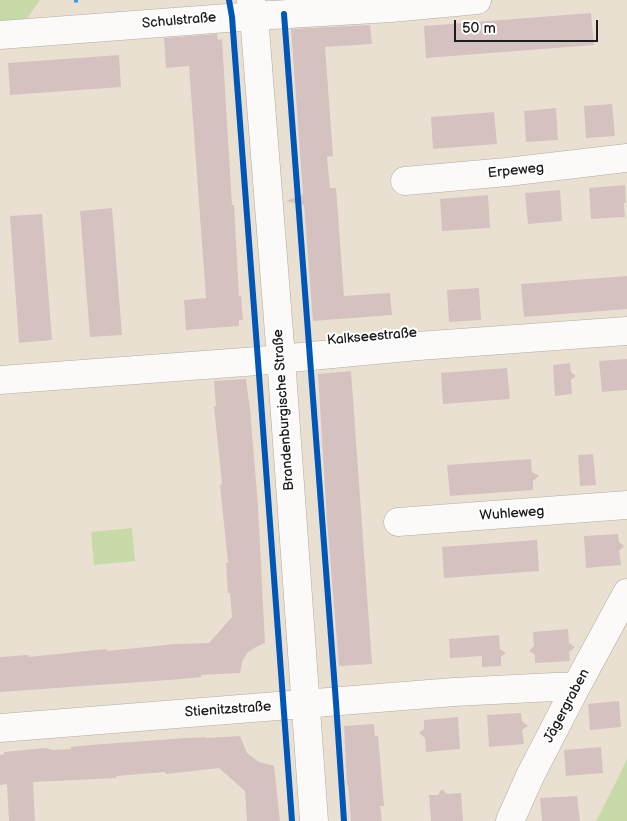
<!DOCTYPE html>
<meta charset="utf-8">
<style>
body{margin:0}
#map{position:relative;width:627px;height:821px;overflow:hidden;background:#eae0d2;font-family:"Balsamiq Sans",sans-serif}
canvas{display:block}
.scale{position:absolute;left:454px;top:20px;width:144px;height:22px;box-sizing:border-box;border:2px solid #1c1c1c;border-top:0;padding-left:6px;font-size:15px;line-height:18px;white-space:nowrap;color:#1c1c1c;-webkit-text-stroke:4px #fff;paint-order:stroke}
</style>
<div id="map">
<canvas width="627" height="821"></canvas>
<div class="scale">50 m</div>
</div>
<script>
const ctx = document.querySelector('canvas').getContext('2d');
ctx.lineJoin = 'round';
function paint(path, color) {
  ctx.fillStyle = color;
  ctx.fill(path, 'evenodd');
}
function toPath(rows) {
  const path = new Path2D();
  for (const r of rows) {
    path.moveTo(r[0], r[1]);
    for (let i = 2; i < r.length; i += 2) path.lineTo(r[i], r[i + 1]);
  }
  return path;
}
function stroke(path, color, width, dash) {
  ctx.strokeStyle = color;
  ctx.lineWidth = width;
  ctx.lineCap = dash ? 'butt' : 'round';
  ctx.setLineDash(dash || []);
  ctx.stroke(path);
}
function drawText(font, color, halo, rows, align = 'center') {
  ctx.font = font + ' "Balsamiq Sans",sans-serif';
  ctx.lineWidth = 4;
  ctx.setLineDash([]);
  ctx.textBaseline = 'middle';
  ctx.strokeStyle = halo;
  ctx.fillStyle = color;
  for (const [text, x, y, turn = 0] of rows) {
    ctx.save();
    ctx.translate(x, y);
    ctx.rotate((+turn || 0) * Math.PI / 180);
    ctx.textAlign = isNaN(turn) ? turn : align;
    if (halo) ctx.strokeText(text, 0, 0);
    ctx.fillText(text, 0, 0);
    ctx.restore();
  }
}
paint(toPath([
 [0,0,40,0,26,20,0,22],
 [132,528,135,561,94,565,91,532],
 [627,759,627,821,596,821,615,784]
]), '#c7daa7');
paint(toPath([
 [591,13,594,45,426,58,424,26],
 [370,25,372,44,325,47,333,156,327,157,330,188,336,188,344,296,390,293,392,315,313,321,304,205,286,201,303,194,291,29],
 [217,34,218,40,222,39,232,205,234,205,239,296,241,296,243,320,239,320,239,326,186,330,184,300,206,298,189,66,166,68,164,38],
 [119,55,121,87,10,95,8,63],
 [612,104,615,136,586,138,584,106],
 [556,108,558,140,526,142,524,111],
 [494,112,497,144,433,149,431,117],
 [625,185,626,203,624,203,625,217,591,219,589,188],
 [560,190,562,221,528,224,525,193],
 [488,195,490,228,442,231,440,199],
 [112,208,122,335,90,337,80,211],
 [42,214,52,340,19,343,10,216],
 [627,276,627,309,524,317,521,284],
 [479,288,481,320,449,322,447,290],
 [627,359,627,390,602,392,599,361],
 [570,363,571,372,576,376,571,380,572,394,555,396,553,365],
 [507,368,510,399,443,404,441,373],
 [351,371,372,664,339,666,327,521,318,374],
 [246,379,250,409,258,506,265,643,256,647,247,653,242,662,240,673,201,675,201,677,182,679,0,692,0,657,28,655,29,657,96,650,107,649,107,651,175,644,209,643,232,617,230,593,228,593,226,563,228,563,220,485,222,484,214,406,216,406,214,381],
 [593,454,596,485,580,486,578,455],
 [531,459,532,472,539,476,533,481,533,490,450,496,447,465],
 [618,534,619,542,624,546,619,551,621,565,586,568,584,536],
 [537,540,539,571,444,578,442,547],
 [568,629,569,643,575,647,569,652,570,661,535,663,535,655,529,651,534,646,533,632],
 [499,635,500,649,506,653,501,657,501,666,482,667,482,656,450,658,449,639],
 [619,701,621,727,590,730,588,704],
 [521,713,522,721,528,726,522,730,524,744,489,747,487,715],
 [458,717,460,749,426,752,425,738,419,733,424,729,424,720],
 [374,724,375,736,378,736,384,806,380,806,382,821,351,821,348,785,347,785,344,726],
 [240,736,247,753,259,762,274,766,280,821,247,821,245,791,219,768,176,773,166,774,165,772,117,776,116,778,33,782,35,821,9,821,7,784,0,785,0,755,4,754,4,752,46,748,53,750,71,749,71,747,90,745,186,738,206,737,206,738],
 [601,747,603,773,566,776,564,750],
 [442,789,447,794,461,793,463,821,431,821,429,795,438,795],
 [577,796,580,821,542,821,540,798]
]), '#d5c2c0');
const minor = toPath([
 [251,0,254,16,281,358,314,821],
 [0,35,254,16,391,8,477,0],
 [405,181,507,172,627,158],
 [0,380,258,361,418,346,627,331],
 [398,522,627,505],
 [0,728,454,692,554,687,576,687],
 [510,821,530,776,576,687,627,593]
]);
stroke(minor, '#b0aaa1', 29);
stroke(minor, '#fcfaf8', 28);
stroke(toPath([
 [74,0,78,0]
]), '#3c9bdf', 5, [10, 5]);
stroke(toPath([
 [229,0,232,17,258,361,292,821],
 [284,14,336,703,344,821]
]), '#0057b8', 6);
drawText('14px', '#1c1c1c', '#fff', [
 ["Schulstraße",179,21,-5],
 ["Erpeweg",516,171,-6],
 ["Kalkseestraße",372,337,-5],
 ["Brandenburgische Straße",284,410,-94],
 ["Wuhleweg",512,514,-4],
 ["Jägergraben",567,706,-62],
 ["Stienitzstraße",228,710,-4]
]);
</script>
